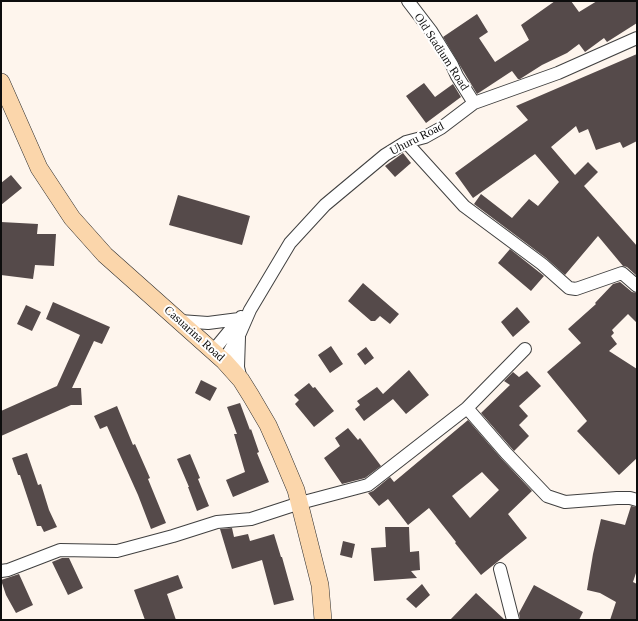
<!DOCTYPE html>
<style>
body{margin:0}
#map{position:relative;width:638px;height:621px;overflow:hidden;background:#fef5ed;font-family:"Times New Roman",serif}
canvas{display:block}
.frame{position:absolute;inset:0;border:2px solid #0d0d0d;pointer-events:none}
</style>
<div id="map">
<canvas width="638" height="621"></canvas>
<div class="frame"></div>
</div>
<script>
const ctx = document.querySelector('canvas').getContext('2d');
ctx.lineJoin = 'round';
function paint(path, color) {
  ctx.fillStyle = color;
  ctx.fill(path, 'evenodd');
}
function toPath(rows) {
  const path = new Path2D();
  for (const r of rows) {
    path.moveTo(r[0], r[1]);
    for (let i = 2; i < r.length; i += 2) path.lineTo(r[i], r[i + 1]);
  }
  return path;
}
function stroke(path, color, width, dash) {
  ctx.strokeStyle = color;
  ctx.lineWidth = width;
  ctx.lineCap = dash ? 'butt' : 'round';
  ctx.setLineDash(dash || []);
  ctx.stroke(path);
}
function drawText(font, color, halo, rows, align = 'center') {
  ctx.font = font + ' "Times New Roman",serif';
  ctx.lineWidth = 4;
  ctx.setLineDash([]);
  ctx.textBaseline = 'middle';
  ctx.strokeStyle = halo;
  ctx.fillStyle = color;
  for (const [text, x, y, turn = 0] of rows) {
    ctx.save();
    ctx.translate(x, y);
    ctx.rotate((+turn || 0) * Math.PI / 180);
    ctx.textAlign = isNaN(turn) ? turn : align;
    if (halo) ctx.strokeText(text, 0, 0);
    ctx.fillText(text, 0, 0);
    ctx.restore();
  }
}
paint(toPath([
 [555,1,571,1,579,12,597,1,637,1,637,23,607,42,604,38,585,52,579,44,567,53,542,65,520,79,518,79,512,71,477,94,443,37,477,14,488,32,479,38,495,62,529,40,521,25],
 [637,54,637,141,623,148,620,142,596,150,588,129,579,133,576,126,551,147,575,175,588,162,598,172,584,186,637,246,637,276,627,267,623,266,598,236,565,275,546,258,474,204,481,194,512,218,529,199,538,206,559,182,535,154,473,198,455,173,528,120,516,106],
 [424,83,435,97,453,84,461,97,426,123,406,96],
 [403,153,411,163,395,177,385,166],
 [11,175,22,188,1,205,1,183],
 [178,195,250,216,242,245,169,225],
 [1,222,38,224,37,234,56,234,54,266,35,265,33,279,1,275],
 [510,249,544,276,531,291,498,263],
 [620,282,632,292,637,293,637,323,628,314,612,330,614,333,611,336,617,344,609,351,637,369,637,458,619,475,577,431,587,421,547,372,581,343,568,329,596,304,595,303,613,284],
 [363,283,399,314,390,324,380,316,375,321,371,321,348,301],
 [53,302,110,327,102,344,94,341,72,388,81,388,82,405,71,405,1,436,1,411,57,386,80,335,46,319],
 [26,305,41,312,32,331,17,324],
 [517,307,530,322,513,337,501,322],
 [331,346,343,364,330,373,318,355],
 [366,347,374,358,365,365,357,354],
 [409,370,429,395,406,414,393,399,364,421,355,409,360,405,357,401,377,387,383,394],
 [527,371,541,386,519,406,528,416,519,425,529,436,514,451,481,413,510,385,504,381,513,372,519,377],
 [201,380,217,388,210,401,195,393],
 [309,383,313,388,315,387,334,411,314,427,295,404,299,400,294,395],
 [240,403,250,430,251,429,259,452,257,453,269,482,233,497,226,480,245,472,234,434,237,434,227,407],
 [117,406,133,445,135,444,150,478,148,479,166,523,151,529,138,495,107,426,100,429,94,416],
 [468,420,501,458,532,491,508,514,527,538,481,575,455,543,456,542,429,508,408,525,388,499,379,506,368,493,373,491,390,477,394,482],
 [482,472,499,490,470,518,452,496],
 [348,428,358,440,360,438,381,466,365,478,342,484,324,458,340,446,335,438],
 [27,453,38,485,41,484,49,510,57,527,44,532,41,526,37,526,20,475,18,475,12,458],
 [190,454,200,478,198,479,209,506,197,511,188,487,189,487,177,459],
 [631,506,637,507,637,570,633,582,637,584,637,620,610,620,616,602,600,593,587,590,593,554,601,519,625,525],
 [385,527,409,527,410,552,419,551,420,570,411,571,417,578,374,581,371,548,386,547],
 [232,528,234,537,248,534,250,541,274,534,281,557,282,557,294,600,274,605,262,560,232,569,220,529],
 [343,541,355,544,352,558,340,555],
 [62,558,69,558,83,588,68,595,52,562],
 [19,574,33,605,16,613,6,595,1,580],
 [178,575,183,588,167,594,176,620,145,620,134,590],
 [422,584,430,595,416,608,406,599],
 [534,585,583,612,579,620,520,620,519,613],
 [476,593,505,620,450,620]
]), '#554a4a');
const street = toPath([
 [408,1,431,31,452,65,457,76,474,103],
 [406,142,464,206,542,264,569,288,576,289,622,273,637,286],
 [180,321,208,323,239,319],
 [239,337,238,367,241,380],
 [213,351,241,317],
 [224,361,240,333,250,310,290,243,325,205,385,155,406,142,425,137,441,128,474,103,558,73,637,38],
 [467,408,506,453,547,496,565,502,617,498,630,498,637,500],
 [500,569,513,620],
 [1,571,8,570,60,550,117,551,173,536,217,522,251,519,300,503,368,485,467,408,525,349]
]);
const secondary = toPath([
 [1,82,39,168,72,218,105,255,224,361,241,380,251,396,268,425,280,452,296,490,320,585,323,620]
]);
stroke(street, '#404040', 14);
stroke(secondary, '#2f2f2f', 18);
stroke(street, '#fff', 12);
stroke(secondary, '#fbd6ab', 17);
drawText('12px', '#0d0d0d', '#fff', [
 ["Old Stadium Road",441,52,57],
 ["Uhuru Road",417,139,-27],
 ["Casuarina Road",194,334,42]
]);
</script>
